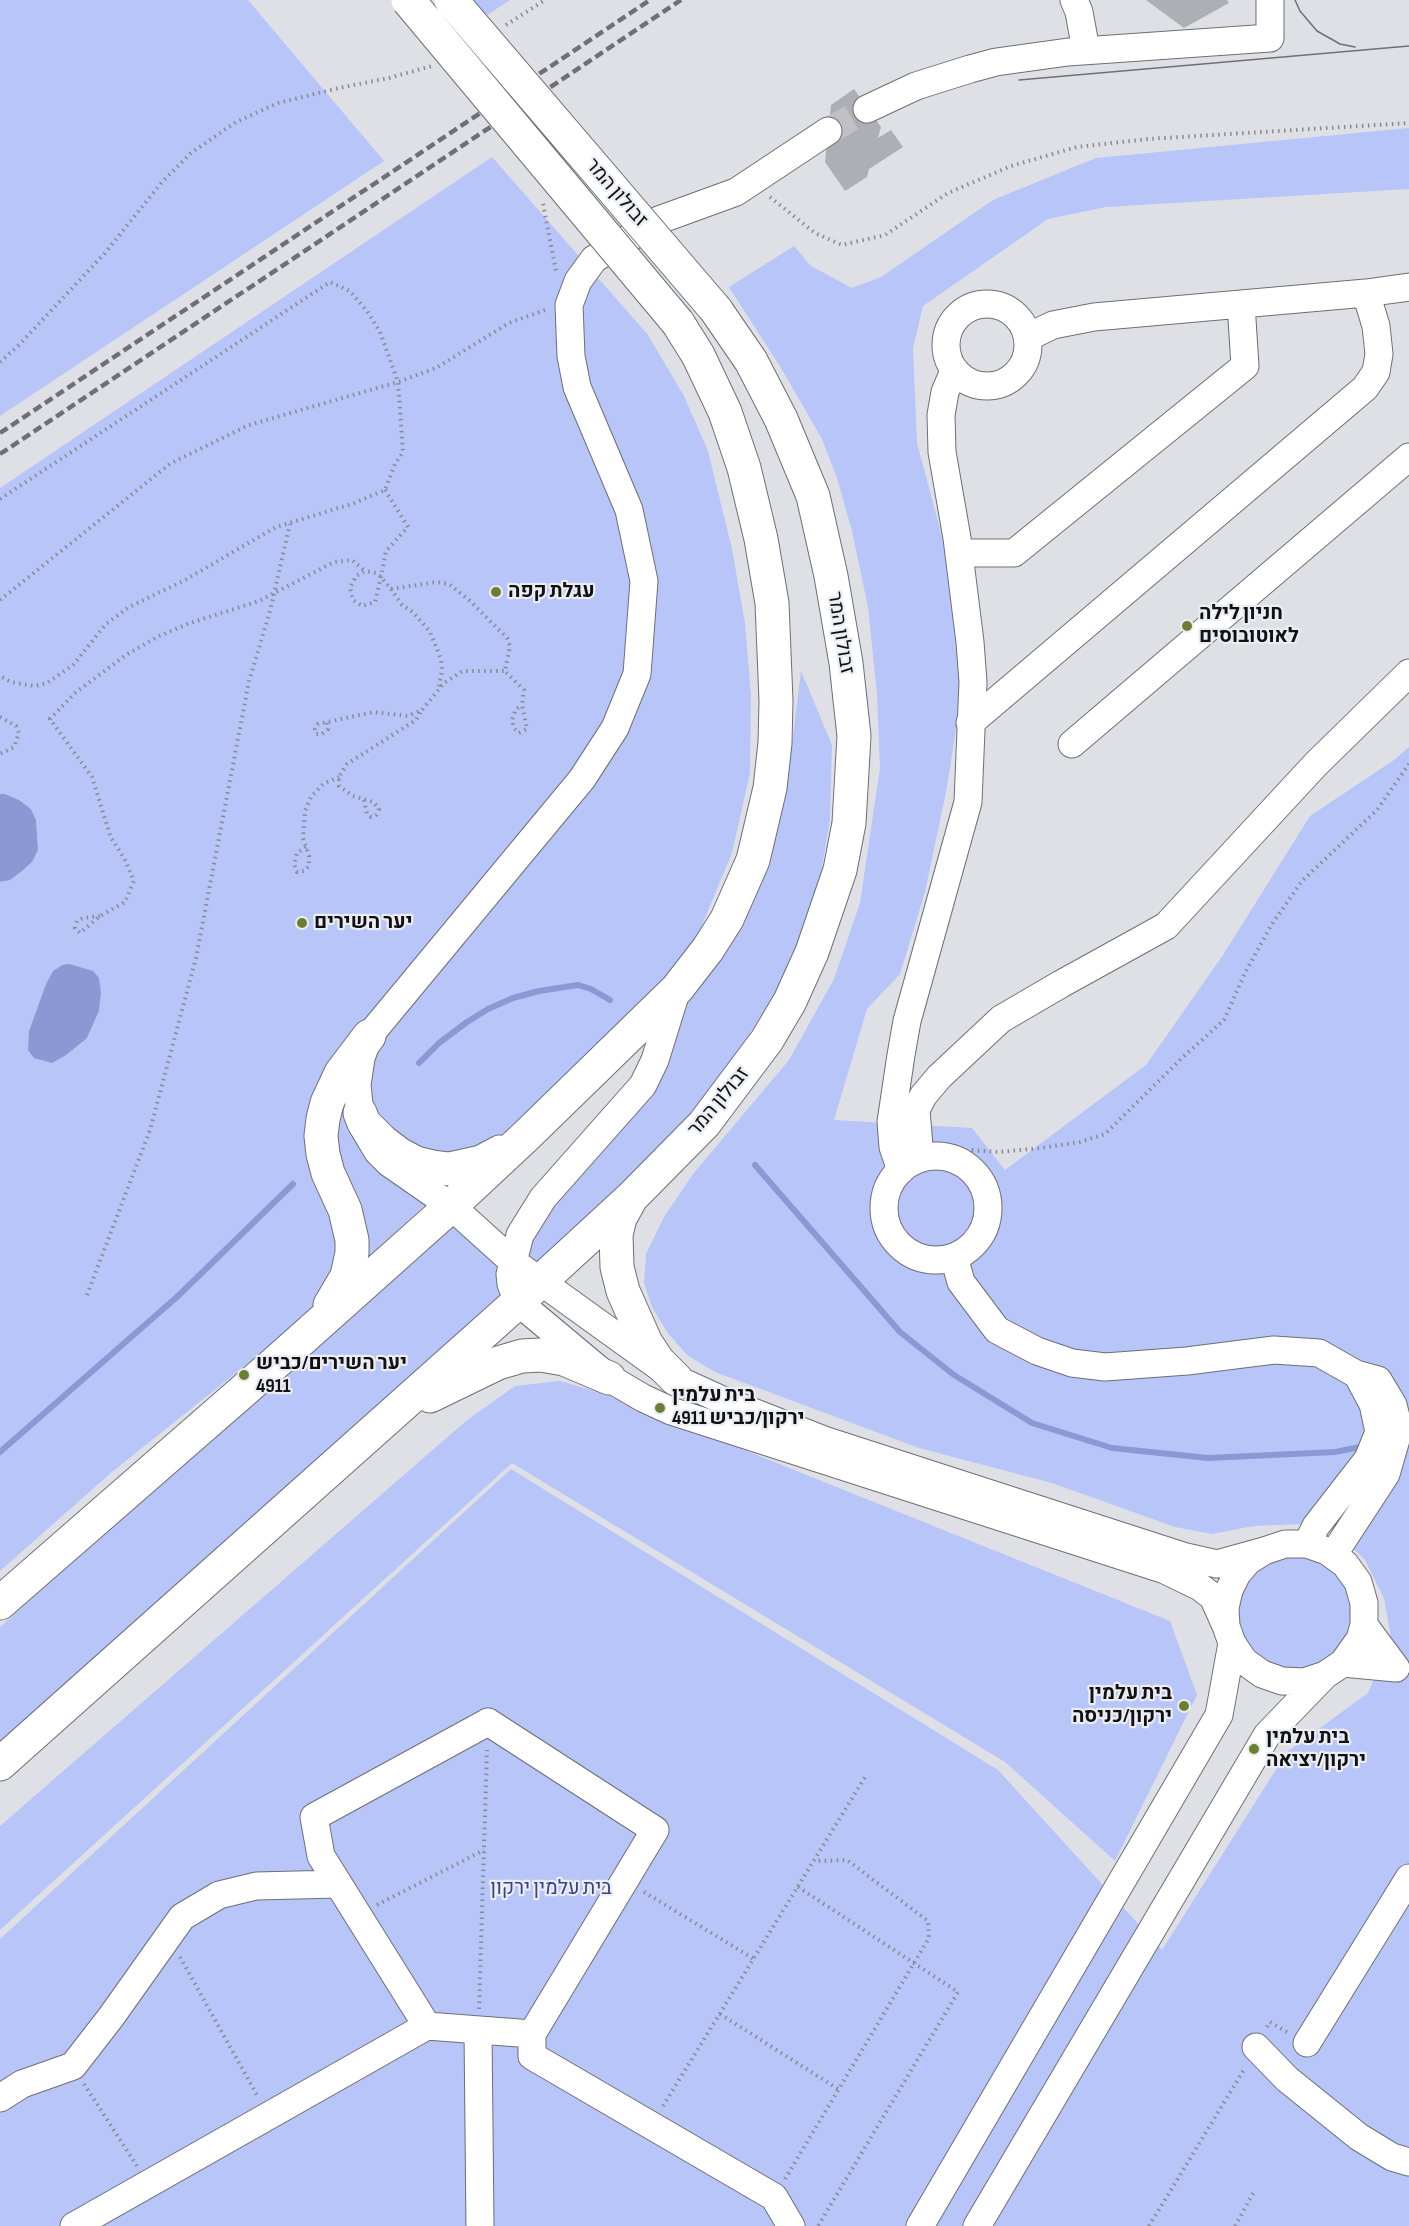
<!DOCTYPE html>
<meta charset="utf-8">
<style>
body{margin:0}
canvas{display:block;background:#dee0e6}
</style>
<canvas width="1409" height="2226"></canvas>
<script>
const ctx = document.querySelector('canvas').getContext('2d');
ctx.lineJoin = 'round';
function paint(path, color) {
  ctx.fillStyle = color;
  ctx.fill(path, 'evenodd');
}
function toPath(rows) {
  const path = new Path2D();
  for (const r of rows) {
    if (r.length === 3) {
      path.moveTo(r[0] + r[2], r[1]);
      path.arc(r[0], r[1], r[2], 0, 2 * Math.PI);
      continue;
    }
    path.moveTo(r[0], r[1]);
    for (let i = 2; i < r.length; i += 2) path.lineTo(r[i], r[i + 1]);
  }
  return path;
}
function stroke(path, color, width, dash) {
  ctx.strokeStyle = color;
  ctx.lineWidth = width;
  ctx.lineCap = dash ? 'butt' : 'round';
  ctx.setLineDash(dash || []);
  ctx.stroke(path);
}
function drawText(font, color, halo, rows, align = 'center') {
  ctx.font = font + ' "Sofia Sans Condensed",Heebo,sans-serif';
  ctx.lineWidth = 4.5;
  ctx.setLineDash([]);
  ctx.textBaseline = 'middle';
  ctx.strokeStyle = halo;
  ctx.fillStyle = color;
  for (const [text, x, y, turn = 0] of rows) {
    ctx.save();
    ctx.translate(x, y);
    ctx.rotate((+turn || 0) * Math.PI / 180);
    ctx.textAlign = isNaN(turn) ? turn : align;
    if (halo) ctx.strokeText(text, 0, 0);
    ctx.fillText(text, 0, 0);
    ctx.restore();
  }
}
paint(toPath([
 [0,0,248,0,384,161,0,416],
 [467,0,510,0,481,19],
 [1409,128,1409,189,1106,207,1048,219,923,306,913,348,917,443,951,570,960,647,959,711,946,792,925,892,900,974,867,1009,834,1120,972,1128,1005,1170,1146,1065,1223,955,1310,816,1394,760,1409,747,1409,2226,0,2226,0,1939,511,1469,998,1770,1162,1950,1287,1752,1368,1693,1391,1638,1384,1598,1365,1560,1333,1529,1302,1524,1254,1526,1212,1534,1175,1527,1052,1483,919,1448,715,1372,687,1355,667,1332,652,1307,644,1283,646,1254,664,1217,693,1174,789,1060,834,979,860,903,880,768,877,694,868,607,852,531,837,478,822,439,781,368,729,287,794,246,811,266,852,288,881,277,993,200,1096,158],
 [492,157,648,335,684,396,708,451,732,549,745,623,751,696,750,773,732,853,700,930,664,982,634,1013,282,1336,112,1472,0,1571,0,882,10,880,32,862,38,850,36,820,31,809,19,800,5,794,0,794,0,488],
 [62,965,101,993,99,1011,87,1038,29,1032,46,984,53,971],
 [801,671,832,745,830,819,821,874,808,930,779,989,703,1104,542,1270,522,1258,529,1239,680,1015,765,863,785,800],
 [453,1223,501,1263,503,1295,0,1743,0,1627],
 [560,1381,605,1394,1170,1621,1197,1695,1115,1861,1005,1762,512,1463,0,1930,0,1826,466,1421,515,1386],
 [1296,1612,57]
]), '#b7c5f8');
paint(toPath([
 [0,794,5,794,19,800,31,809,36,820,38,850,32,862,22,871,10,880,0,882],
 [69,964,93,971,99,978,101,993,99,1011,87,1038,66,1055,52,1063,34,1058,28,1050,29,1031,46,984,53,971,62,965]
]), '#8a99d4');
stroke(toPath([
 [419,1063,439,1043,467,1022,488,1009,513,998,539,991,578,985,591,989,610,1000],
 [755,1165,900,1332,954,1375,1032,1423,1112,1448,1208,1458,1335,1452,1365,1446],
 [0,1452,178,1296,293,1184]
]), '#8a99d4', 6);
paint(toPath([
 [1146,0,1227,0,1229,3,1184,28],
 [854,89,881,127,878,138,891,130,903,147,869,169,867,177,845,191,825,162,831,105]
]), '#adafb5');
stroke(toPath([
 [828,131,867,109]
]), '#bfc1c6', 27, [27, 14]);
const minor = toPath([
 [1074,0,1079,12,1086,50],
 [867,109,916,86,970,69,996,62,1068,52,1270,38,1270,0],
 [828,131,736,192,659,220,594,259,578,281,569,305,571,356,577,387,629,510,644,581,637,674,615,728,582,779,369,1036,361,1058,357,1085,360,1113,363,1127,378,1152,389,1163,451,1206,512,1261,540,1281,676,1379,720,1399,824,1440,1186,1557,1217,1564,1264,1551],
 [987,345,41],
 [1028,337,1053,325,1094,317,1366,293,1409,287],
 [959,553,1014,553,1245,366,1241,304],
 [970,723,1365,388,1376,372,1379,354,1376,326,1366,293],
 [1072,744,1409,457],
 [677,989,655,1060,643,1085,543,1198,520,1235,510,1274,511,1284,518,1302,609,1378,643,1398,671,1411,1165,1570,1200,1587,1213,1597,1226,1626],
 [936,1208,52],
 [920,1158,916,1110,923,1096,939,1077,1001,1019,1061,984,1166,926,1316,764,1409,673],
 [901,1170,893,1147,891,1122,901,1055,907,1021,968,802,973,682,970,642,957,538,942,452,941,415,945,392,954,371],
 [954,1257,961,1282,997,1330,1037,1351,1072,1363,1105,1367,1187,1361,1274,1350,1319,1353,1356,1374,1378,1380,1393,1405,1399,1429,1386,1474,1333,1555],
 [1307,1544,1316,1526,1368,1459,1379,1432,1373,1404,1360,1380],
 [1343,1663,1360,1639,1364,1625,1364,1603,1358,1582,1345,1564,1327,1551,1307,1544,1285,1544,1264,1551,1248,1561,1237,1574,1229,1590,1225,1608,1226,1626,1232,1643,1244,1661,1262,1674,1282,1681,1304,1682,1325,1675,1343,1663,1396,1668,1364,1625],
 [488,1722,655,1830,532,2034,427,2026,321,1856,314,1817,488,1722],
 [478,2030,480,2226],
 [532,2034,532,2056,774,2197,791,2226],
 [1307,2043,1409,1878],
 [1256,2047,1287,2079,1359,2137,1392,2157,1409,2162],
 [0,2098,22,2084,73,2066,111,2017,182,1917,219,1895,256,1886,338,1884],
 [74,2226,427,2026],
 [920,2226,1219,1715,1232,1643],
 [977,2226,1267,1735,1325,1675]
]);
const major = toPath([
 [360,1113,364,1123,382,1141,399,1154,416,1163,433,1167,449,1169,481,1162,500,1152],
 [629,1202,620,1218,616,1235,617,1267,623,1291,646,1343,658,1361,676,1379],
 [330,1305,347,1276,352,1253,352,1240,345,1210,328,1173,323,1154,321,1136,323,1119,327,1103,341,1073,369,1036],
 [430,1396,498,1363,522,1356,541,1355,564,1359,609,1378],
 [0,1603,274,1364,451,1206,527,1135,677,989,708,949,727,919,753,860,770,788,775,743,776,701,772,603,761,539,744,468,725,412,698,355,678,323],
 [0,1764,518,1302,630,1199,704,1124,767,1040,790,1001,812,952,840,870,849,823,854,736,846,663,831,576,813,496,781,419,751,361,716,310]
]);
stroke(minor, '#6d6f74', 29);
stroke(major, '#6d6f74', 35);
stroke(toPath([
 [506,25,545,0],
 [770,197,815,233,842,245,885,235,948,193,1011,166,1077,147,1148,139,1409,123],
 [543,204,556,271],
 [0,362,19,345,105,253,162,182,191,153,236,122,278,103,339,88,389,78,432,66],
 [385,490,408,527,386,551,381,577,379,585,375,602,362,606,353,600,350,588,356,576,365,571,376,573,381,577,391,589,437,582,449,584,469,600,507,638,510,646,505,671,524,690,522,705,527,729,519,733,514,728,512,720,516,709,522,705],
 [0,499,330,282,350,291,367,311,380,332,398,382,403,452,395,464,385,490,352,504,276,527,185,580,129,607,106,624,73,665,47,683,35,686,22,684,11,682,0,676],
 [391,589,402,605,413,612,430,632,441,659,442,671,438,690],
 [0,600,171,463,249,425,398,382,436,368,509,323,548,309],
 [0,717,16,726,19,733,14,747,0,754],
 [327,723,328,729,322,734,316,734,315,729,318,724,374,712,408,716,422,710,444,683,463,671,505,671],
 [364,800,367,814,371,817,376,815,379,809,373,802,353,796,339,786,339,777,347,764,416,720,422,710],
 [306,847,297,853,294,864,297,872,304,871,309,866,309,856,303,838,305,811,311,797,323,784,339,777],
 [100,916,83,918,77,921,75,928,80,933,100,916,125,902,134,881,124,858,111,838,92,777,50,719,75,693,126,655,157,637,190,623,259,601,334,562,352,560,365,571],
 [967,1166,970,1150,999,1152,1041,1148,1080,1142,1105,1134,1183,1057,1224,1020,1245,973,1272,924,1302,881,1377,810,1409,764],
 [87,1295,150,1130,196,958,249,681,270,611,290,524],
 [798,1887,958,1992,818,2226],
 [644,1892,754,1959],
 [377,1905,484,1850],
 [180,1957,258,2097],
 [479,2009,487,1750],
 [720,2014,838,2089],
 [1267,2027,1270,2022,1287,2032],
 [84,2084,137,2166],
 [663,2106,867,1774],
 [785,2179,929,1938,928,1921,847,1860,814,1861],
 [1149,2226,1245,2068],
 [1235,2226,1254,2192]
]), '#898a8f', 4, [1.5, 4.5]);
stroke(minor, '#fff', 27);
stroke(major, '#fff', 33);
stroke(toPath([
 [1295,0,1300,11,1317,31,1340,44,1355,47],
 [1019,80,1409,46]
]), '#6f7074', 1.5);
stroke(toPath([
 [0,433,650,0],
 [0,454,681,0]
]), '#6f7074', 4.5, [9, 4.5]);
const majorBridge = toPath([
 [408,0,678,323],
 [451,0,716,310]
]);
stroke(majorBridge, '#6d6f74', 35, []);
stroke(majorBridge, '#fff', 33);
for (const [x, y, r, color] of [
 [496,592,6,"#6a7f30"],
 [1187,626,6,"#6a7f30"],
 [302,923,6,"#6a7f30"],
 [244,1375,6,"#6a7f30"],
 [660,1408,6,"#6a7f30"],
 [1184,1706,6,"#6a7f30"],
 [1254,1749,6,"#6a7f30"]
]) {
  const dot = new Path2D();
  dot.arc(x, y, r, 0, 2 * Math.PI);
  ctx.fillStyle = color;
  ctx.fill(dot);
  stroke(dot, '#ebedf3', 2);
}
drawText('20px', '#111113', '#ebedf3', [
 ["זבולון המר",616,193,49],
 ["זבולון המר",840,633,81],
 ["זבולון המר",719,1102,-50]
]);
drawText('bold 20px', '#111113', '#ebedf3', [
 ["עגלת קפה",508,592],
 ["חניון לילה",1199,614],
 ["לאוטובוסים",1199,637],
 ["יער השירים",314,923],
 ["יער השירים/כביש",256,1364],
 ["4911",256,1387],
 ["בית עלמין",672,1396],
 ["ירקון/כביש 4911",672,1419],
 ["בית עלמין",1172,1694,"right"],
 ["ירקון/כניסה",1172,1717,"right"],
 ["בית עלמין",1266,1738],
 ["ירקון/יציאה",1266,1761]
], 'left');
drawText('20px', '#364289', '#ebedf3', [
 ["בית עלמין ירקון",551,1889]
]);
</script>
